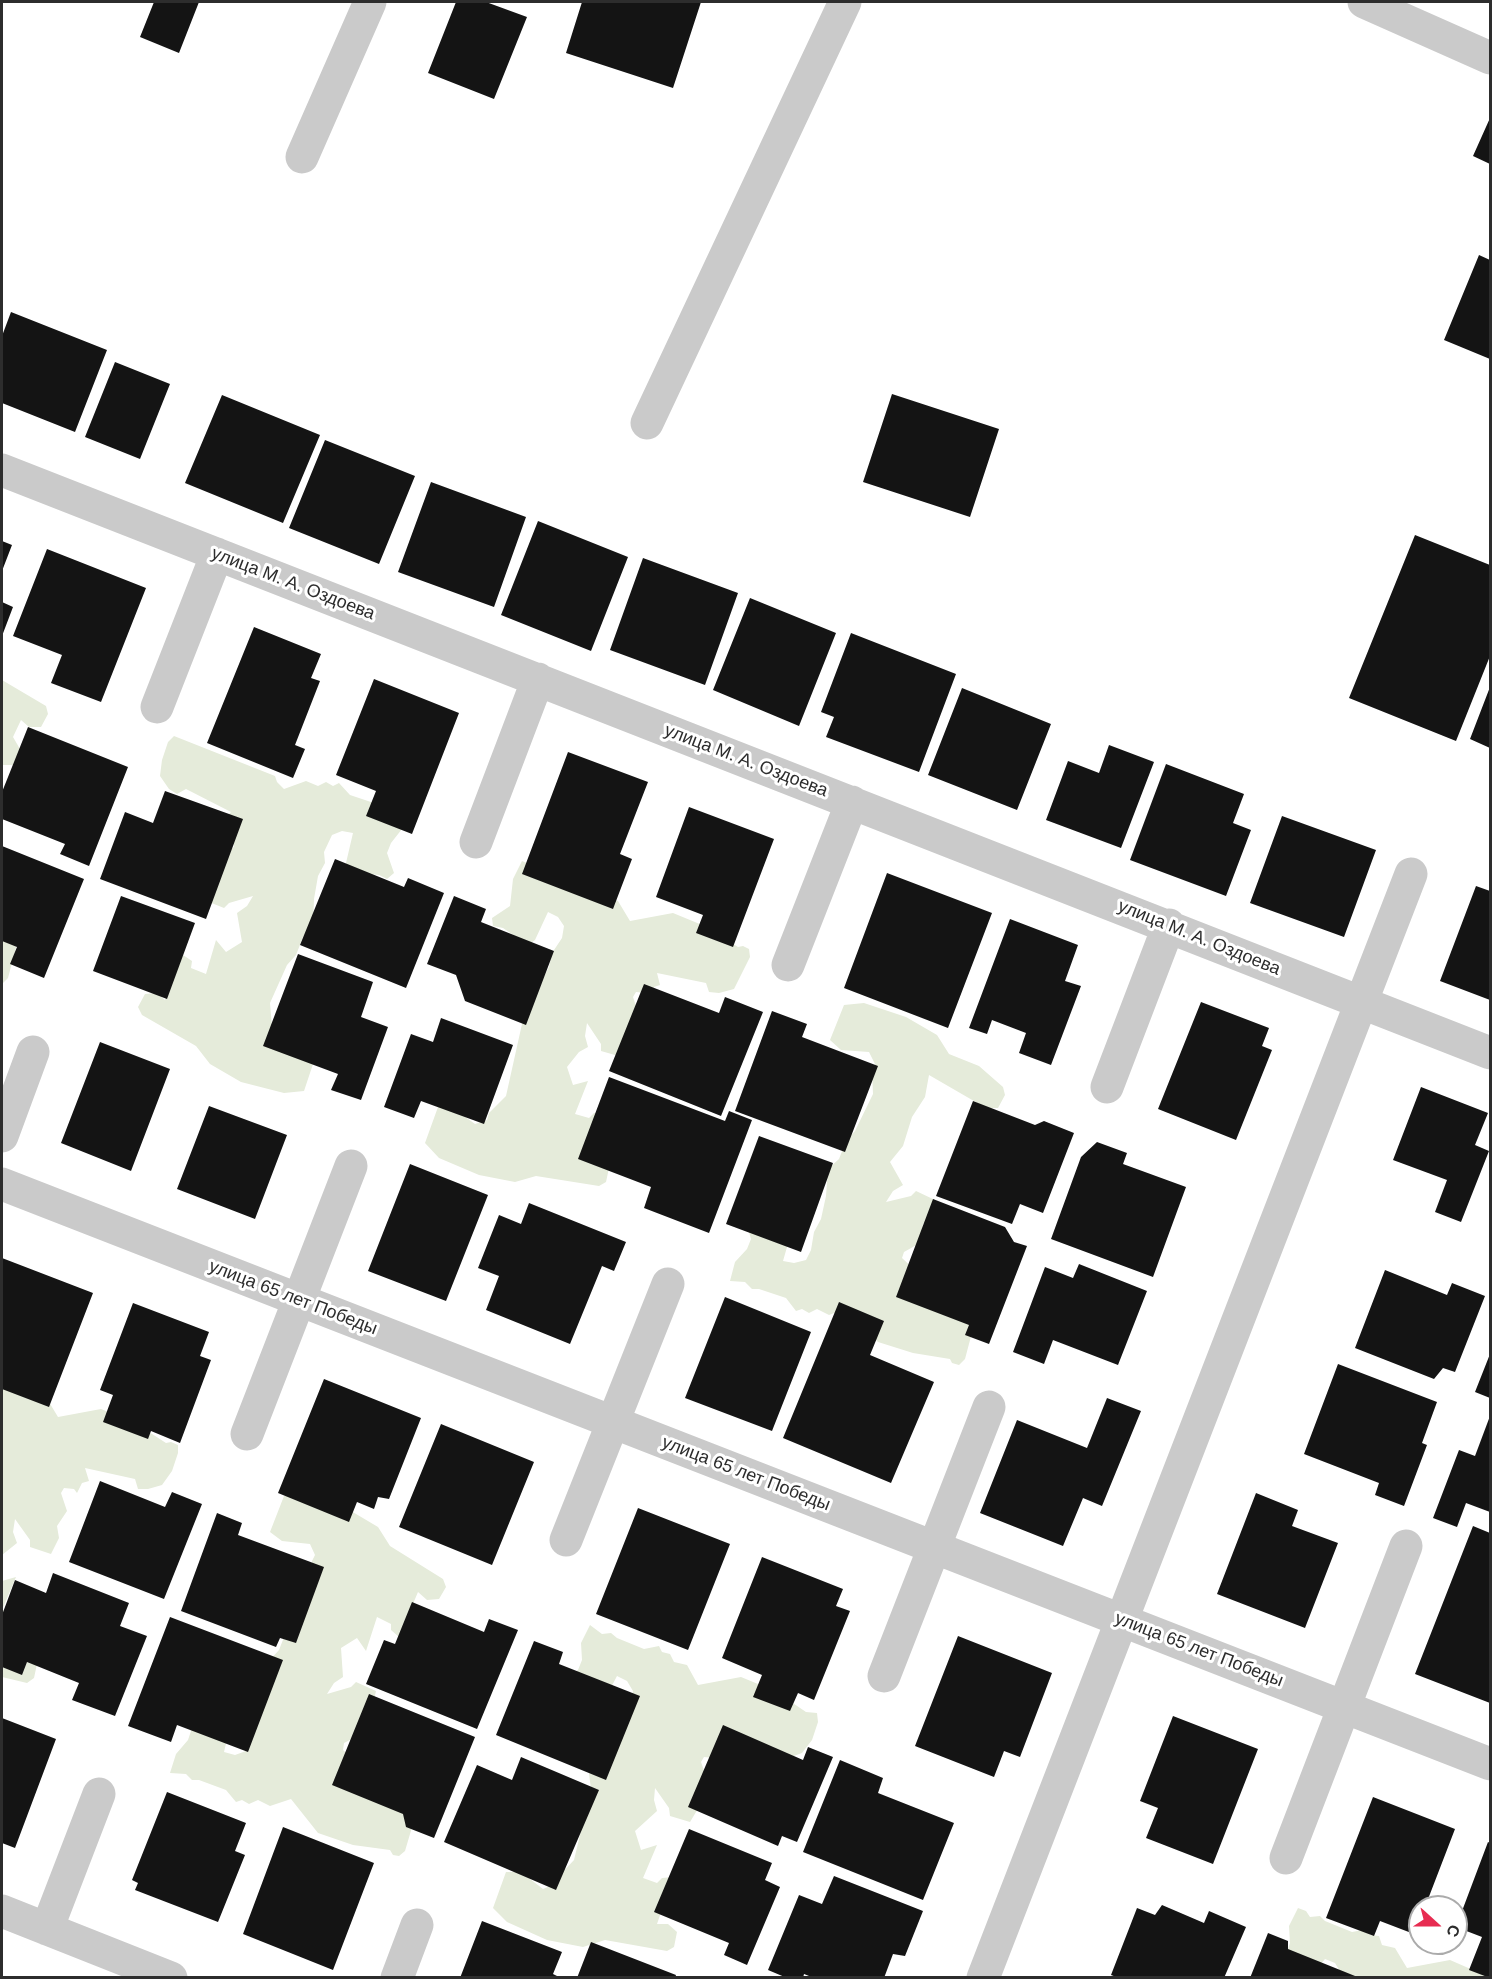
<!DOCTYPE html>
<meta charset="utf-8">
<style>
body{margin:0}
#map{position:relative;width:1492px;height:1979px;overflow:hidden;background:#fff;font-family:Helvetica,sans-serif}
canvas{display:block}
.frame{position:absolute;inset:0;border:3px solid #2d2d2d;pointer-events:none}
.north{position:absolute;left:1408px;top:1895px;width:60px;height:60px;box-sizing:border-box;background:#fff;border:2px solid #ababab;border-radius:50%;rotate:111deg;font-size:16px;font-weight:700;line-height:24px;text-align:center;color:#2d2d2d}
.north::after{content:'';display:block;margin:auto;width:21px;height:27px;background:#e72c51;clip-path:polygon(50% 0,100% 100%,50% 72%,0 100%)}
</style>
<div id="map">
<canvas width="1492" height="1979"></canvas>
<div class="frame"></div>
<div class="north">С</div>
</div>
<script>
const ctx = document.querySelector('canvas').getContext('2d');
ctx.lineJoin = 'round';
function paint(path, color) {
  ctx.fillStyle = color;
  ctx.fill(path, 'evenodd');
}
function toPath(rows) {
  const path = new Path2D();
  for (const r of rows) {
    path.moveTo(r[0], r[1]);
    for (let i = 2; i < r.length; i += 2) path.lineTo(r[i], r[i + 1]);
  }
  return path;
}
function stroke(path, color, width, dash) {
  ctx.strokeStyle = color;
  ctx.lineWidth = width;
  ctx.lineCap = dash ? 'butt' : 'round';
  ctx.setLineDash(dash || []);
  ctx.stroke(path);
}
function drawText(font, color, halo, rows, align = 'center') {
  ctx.font = font + ' Helvetica,sans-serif';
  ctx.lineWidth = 6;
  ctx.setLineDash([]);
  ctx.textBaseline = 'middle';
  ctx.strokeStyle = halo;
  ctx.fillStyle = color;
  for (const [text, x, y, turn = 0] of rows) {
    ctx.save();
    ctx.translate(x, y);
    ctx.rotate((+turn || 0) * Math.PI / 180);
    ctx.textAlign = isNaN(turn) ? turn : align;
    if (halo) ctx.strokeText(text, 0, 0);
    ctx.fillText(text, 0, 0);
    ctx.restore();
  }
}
paint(toPath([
 [2,680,46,706,48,714,41,727,29,727,21,720,13,737,20,749,13,765,2,765],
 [174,736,275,776,277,782,284,789,306,781,318,786,326,782,333,786,339,783,350,795,377,804,402,829,391,843,387,853,394,873,387,879,379,875,348,872,346,863,353,833,342,831,332,835,324,852,325,863,318,876,314,899,313,926,303,937,296,955,287,965,270,1003,272,1027,316,1055,304,1091,284,1093,241,1082,210,1064,196,1046,142,1015,138,1007,145,994,157,993,165,1000,183,955,192,961,191,968,206,974,216,940,226,952,242,942,237,913,247,906,253,896,229,903,224,908,204,900,218,856,234,847,228,815,231,812,186,789,177,794,169,789,160,776,162,760,168,742],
 [522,861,618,901,630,921,673,913,707,927,738,947,743,946,749,949,750,957,734,989,719,993,709,992,706,983,657,973,660,985,654,987,649,998,646,993,636,992,633,997,639,1015,622,1057,601,1051,601,1044,587,1023,585,1036,588,1047,579,1052,567,1067,573,1085,588,1081,575,1114,589,1118,594,1113,604,1113,609,1168,606,1182,599,1186,536,1176,515,1182,479,1175,439,1158,425,1143,438,1107,453,1108,475,1124,487,1120,489,1113,506,1096,522,1024,521,1010,538,988,549,967,552,953,562,938,564,926,558,917,548,912,535,940,528,945,503,928,493,926,492,918,510,906,513,879],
 [2,925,9,931,17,944,8,978,2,984],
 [864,1003,906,1017,937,1035,949,1054,979,1066,1003,1087,1005,1095,998,1108,986,1108,929,1075,925,1097,912,1117,903,1146,890,1162,903,1185,893,1191,886,1202,911,1196,916,1191,935,1200,932,1217,923,1224,920,1243,904,1252,902,1258,974,1325,965,1359,959,1365,952,1363,950,1359,913,1353,878,1342,845,1309,829,1315,817,1309,809,1313,802,1309,796,1311,786,1298,759,1289,752,1289,745,1282,730,1281,735,1262,747,1249,751,1239,745,1219,789,1240,783,1261,794,1263,806,1260,811,1250,814,1232,821,1219,826,1196,828,1169,839,1159,846,1141,855,1131,873,1094,872,1070,875,1064,869,1052,841,1050,830,1040,844,1005],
 [2,1380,46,1397,58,1417,101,1409,135,1423,166,1443,171,1442,178,1445,178,1453,172,1471,162,1485,148,1489,138,1489,135,1479,85,1468,89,1481,82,1483,77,1493,74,1489,64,1488,61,1493,67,1511,57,1526,59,1538,51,1554,30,1547,30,1540,15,1519,13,1532,17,1543,2,1555],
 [304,1495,346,1508,378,1527,390,1546,443,1579,446,1587,439,1599,427,1600,418,1592,399,1637,391,1630,391,1624,377,1617,366,1651,357,1638,341,1648,343,1677,334,1683,327,1694,351,1687,356,1682,376,1691,372,1709,360,1735,344,1743,343,1750,415,1817,405,1851,399,1856,393,1855,390,1850,353,1845,318,1833,291,1799,270,1806,258,1800,249,1804,242,1800,236,1802,226,1790,199,1780,192,1780,186,1774,170,1773,176,1754,188,1740,191,1731,186,1710,229,1731,224,1752,235,1755,246,1751,269,1661,279,1650,286,1632,314,1586,312,1561,315,1555,310,1544,282,1541,270,1532,284,1496],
 [16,1577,2,1610,18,1615,37,1664,34,1678,27,1683,2,1677,2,1581],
 [590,1625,602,1634,611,1633,617,1638,644,1649,659,1646,662,1652,670,1654,674,1662,687,1665,698,1685,741,1677,775,1691,806,1712,817,1713,818,1722,812,1740,802,1753,788,1758,778,1757,774,1747,725,1737,714,1758,704,1757,701,1762,707,1779,699,1807,690,1822,670,1816,669,1808,655,1788,654,1800,657,1811,635,1831,641,1850,657,1845,643,1878,657,1883,662,1878,673,1877,657,1924,668,1924,677,1932,674,1947,667,1951,605,1940,583,1947,547,1940,507,1922,493,1908,506,1872,521,1872,543,1889,555,1884,557,1878,574,1860,591,1789,589,1774,630,1702,633,1691,627,1681,617,1676,607,1695,560,1682,578,1670,582,1660,581,1643],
 [1298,1908,1306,1911,1310,1917,1320,1916,1325,1921,1352,1932,1368,1929,1370,1935,1379,1936,1382,1945,1395,1948,1407,1968,1450,1960,1489,1977,1340,1977,1341,1973,1335,1963,1325,1959,1320,1965,1287,1952,1290,1943,1289,1926]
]), '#e5ebda');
paint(toPath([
 [154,2,199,2,179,53,140,37],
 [456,2,486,2,527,17,494,99,428,73],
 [582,2,701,2,673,88,566,53],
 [1490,118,1490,164,1473,156],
 [1479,255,1490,260,1490,359,1444,340],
 [11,312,107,350,75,432,2,403,2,336],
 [115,362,170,384,140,459,85,437],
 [892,394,999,429,970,517,863,482],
 [222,395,320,435,283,523,185,483],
 [325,440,415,476,379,564,289,528],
 [431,482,526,517,494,607,398,572],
 [538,521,628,557,591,651,501,615],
 [1415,535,1490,565,1490,656,1456,741,1349,698],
 [2,541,12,545,2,571],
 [47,549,146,588,101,702,51,683,62,655,13,636],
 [643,558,738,593,705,685,610,650],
 [750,598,836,633,799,726,713,690],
 [2,602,13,607,2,636],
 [254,627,321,654,311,678,320,681,295,745,305,749,293,778,207,743],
 [851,633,956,674,919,772,826,737,834,717,821,712],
 [374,679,459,713,412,834,366,816,376,791,336,775],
 [1490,687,1490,748,1470,739],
 [962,688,1051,724,1017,810,928,775],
 [28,727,128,767,89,866,60,854,65,844,2,819,2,792],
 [1109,745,1154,762,1121,848,1046,820,1068,761,1099,773],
 [568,752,648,782,620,854,632,859,613,909,522,874],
 [1166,764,1244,794,1233,823,1251,830,1226,896,1130,860],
 [165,791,243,819,206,919,100,879,125,812,153,823],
 [689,807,774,839,733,947,696,933,703,915,656,897],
 [1282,816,1376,850,1344,937,1250,903],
 [2,846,84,879,44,978,10,964,17,947,2,941],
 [335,859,404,887,408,878,444,893,406,988,300,945],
 [887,873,992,913,948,1028,844,988],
 [1476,886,1490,891,1490,1000,1440,981],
 [121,896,195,923,167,999,93,971],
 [454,896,486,909,481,922,554,951,526,1025,465,1001,456,975,427,964],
 [1010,919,1078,945,1065,981,1081,986,1051,1065,1019,1053,1026,1033,992,1020,987,1034,969,1028],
 [298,954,373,982,361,1017,388,1027,361,1100,331,1090,338,1074,263,1046],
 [644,984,719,1013,725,997,763,1012,721,1116,609,1071],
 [1201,1002,1269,1028,1262,1046,1272,1050,1236,1140,1158,1109],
 [772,1011,807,1024,802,1037,878,1066,845,1152,735,1111],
 [441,1018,513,1045,484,1124,421,1101,414,1118,384,1107,411,1034,433,1042],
 [100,1042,170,1069,131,1171,61,1143],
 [609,1077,725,1121,729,1111,752,1120,709,1233,644,1208,651,1187,578,1159],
 [1421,1087,1488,1113,1475,1145,1489,1151,1461,1222,1435,1212,1447,1180,1393,1160],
 [973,1101,1035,1125,1044,1121,1074,1133,1043,1213,1020,1204,1012,1224,936,1196],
 [209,1106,287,1135,255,1219,177,1189],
 [759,1136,833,1163,801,1252,726,1224],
 [1097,1142,1127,1153,1123,1164,1186,1187,1153,1277,1051,1239,1081,1157],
 [410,1164,488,1195,446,1301,368,1271],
 [933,1199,1005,1227,1014,1242,1027,1246,989,1344,965,1335,969,1325,896,1297],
 [529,1203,626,1242,614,1271,602,1266,570,1344,486,1310,499,1276,478,1268,499,1215,521,1224],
 [2,1258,93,1293,49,1407,2,1389],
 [1079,1264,1147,1291,1118,1365,1053,1340,1044,1364,1013,1352,1045,1267,1073,1278],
 [1385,1270,1447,1295,1452,1283,1485,1296,1455,1372,1443,1368,1434,1379,1355,1348],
 [725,1297,811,1332,772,1431,685,1398],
 [839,1302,884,1321,870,1355,934,1382,891,1483,783,1438],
 [133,1303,209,1332,200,1356,211,1360,180,1443,151,1431,148,1439,103,1422,113,1395,100,1390],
 [1490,1354,1490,1398,1475,1392],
 [1338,1364,1437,1402,1422,1443,1427,1445,1404,1506,1375,1495,1379,1483,1304,1454],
 [324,1379,421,1418,389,1499,378,1497,374,1509,357,1502,349,1522,278,1493],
 [1107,1398,1141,1411,1102,1506,1083,1498,1063,1546,980,1513,1017,1420,1087,1448],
 [1490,1416,1490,1512,1466,1503,1457,1527,1433,1518,1459,1450,1475,1456],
 [441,1424,534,1462,492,1565,399,1527],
 [100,1481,165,1507,172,1492,202,1504,164,1599,69,1562],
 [1256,1493,1298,1510,1292,1526,1338,1543,1305,1628,1217,1594],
 [638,1508,730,1544,688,1650,596,1614],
 [217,1513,242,1523,238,1535,324,1567,296,1643,280,1638,276,1647,181,1611],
 [1473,1526,1490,1533,1490,1703,1415,1674],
 [762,1557,843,1589,836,1606,850,1611,814,1700,798,1693,790,1711,753,1697,762,1675,722,1658],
 [53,1573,129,1603,120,1626,147,1636,115,1716,72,1700,79,1683,27,1662,22,1675,2,1667,2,1615,15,1580,46,1593],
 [412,1602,484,1632,489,1619,518,1630,477,1729,366,1684,384,1640,395,1644],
 [170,1617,283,1660,248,1752,177,1725,171,1742,128,1726],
 [958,1636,1052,1673,1020,1757,1004,1751,994,1777,915,1746],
 [534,1641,563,1652,559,1664,640,1696,606,1780,496,1735],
 [369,1694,475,1737,434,1838,406,1827,403,1814,332,1785],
 [1173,1716,1258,1749,1213,1864,1146,1838,1158,1808,1140,1801],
 [2,1718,56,1739,15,1848,2,1843],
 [723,1725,803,1760,808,1747,833,1757,797,1842,782,1836,778,1846,688,1807],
 [521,1757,599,1790,556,1890,444,1842,477,1765,512,1780],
 [840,1760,883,1778,878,1793,954,1823,923,1900,803,1852],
 [167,1792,246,1823,235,1851,245,1855,218,1922,135,1890,138,1883,132,1880],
 [1373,1797,1455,1829,1425,1907,1420,1907,1420,1919,1414,1934,1380,1921,1374,1936,1326,1918],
 [283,1827,374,1863,333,1970,243,1934],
 [689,1829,772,1863,765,1880,780,1887,747,1965,724,1955,729,1943,654,1912],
 [1488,1842,1490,1843,1490,1978,1469,1970,1482,1937,1456,1927],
 [834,1876,923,1911,905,1956,893,1954,884,1978,814,1978,804,1974,803,1978,787,1978,768,1970,799,1895,822,1904],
 [1162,1905,1204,1923,1209,1911,1246,1927,1224,1978,1119,1978,1111,1975,1137,1908,1155,1915],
 [482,1921,562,1952,553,1974,561,1978,460,1978],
 [1268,1933,1288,1941,1288,1949,1360,1978,1250,1978],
 [591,1942,676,1975,675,1978,577,1978]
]), '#141414');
stroke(toPath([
 [1364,2,1490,58],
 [302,157,370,2],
 [647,423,845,2],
 [2,470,1490,1053],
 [157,707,217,554],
 [476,842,538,679],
 [788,965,852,802],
 [1107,1087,1169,925],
 [2,1136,33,1052],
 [2,1184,1490,1764],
 [247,1434,351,1166],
 [566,1540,668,1284],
 [884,1676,989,1407],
 [1286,1858,1406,1546],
 [2,1911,171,1978],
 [47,1929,99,1794],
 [397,1978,417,1925],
 [983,1978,1411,874]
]), '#cacaca', 33);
drawText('18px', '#2d2d2d', '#fff', [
 ["улица М. А. Оздоева",293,584,21],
 ["улица М. А. Оздоева",746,761,21],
 ["улица М. А. Оздоева",1199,938,22],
 ["улица 65 лет Победы",293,1298,21],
 ["улица 65 лет Победы",746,1474,21],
 ["улица 65 лет Победы",1199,1650,21]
]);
</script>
